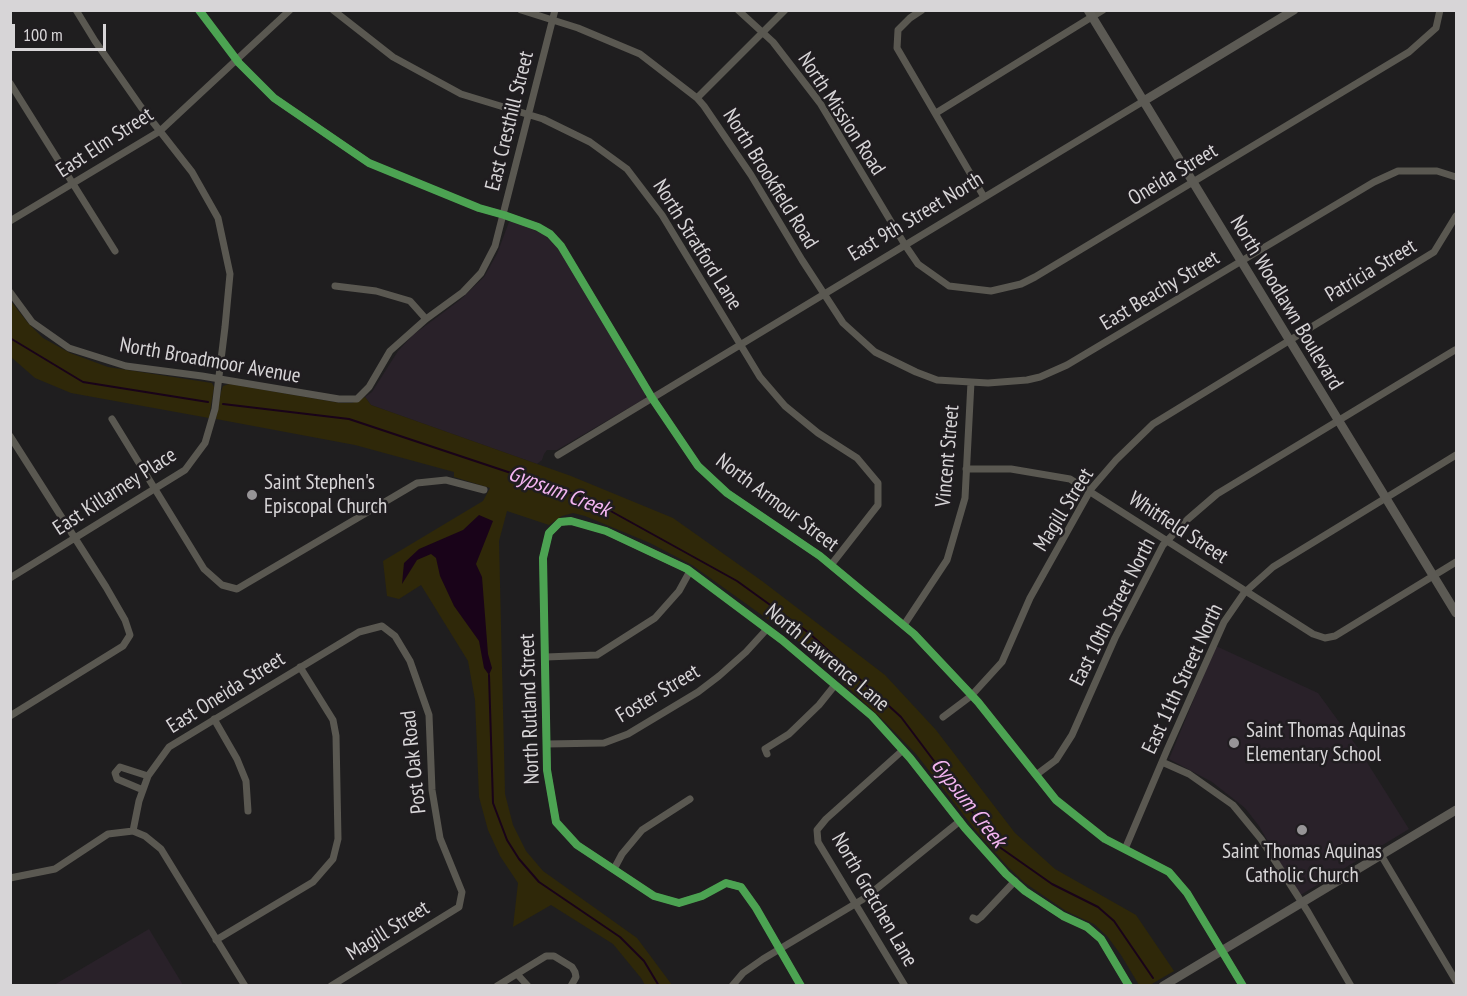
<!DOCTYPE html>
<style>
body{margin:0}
#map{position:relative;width:1467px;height:996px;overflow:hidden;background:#1f1e1f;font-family:"PT Sans Narrow",sans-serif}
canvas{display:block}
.frame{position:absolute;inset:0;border:12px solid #d7d5d7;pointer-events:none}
.scale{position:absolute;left:12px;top:24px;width:94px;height:27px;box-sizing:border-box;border:3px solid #d7d5d7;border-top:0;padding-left:8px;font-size:18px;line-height:21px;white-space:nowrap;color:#d7d5d7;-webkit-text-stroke:4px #201d20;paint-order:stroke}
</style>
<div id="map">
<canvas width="1467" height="996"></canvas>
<div class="frame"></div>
<div class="scale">100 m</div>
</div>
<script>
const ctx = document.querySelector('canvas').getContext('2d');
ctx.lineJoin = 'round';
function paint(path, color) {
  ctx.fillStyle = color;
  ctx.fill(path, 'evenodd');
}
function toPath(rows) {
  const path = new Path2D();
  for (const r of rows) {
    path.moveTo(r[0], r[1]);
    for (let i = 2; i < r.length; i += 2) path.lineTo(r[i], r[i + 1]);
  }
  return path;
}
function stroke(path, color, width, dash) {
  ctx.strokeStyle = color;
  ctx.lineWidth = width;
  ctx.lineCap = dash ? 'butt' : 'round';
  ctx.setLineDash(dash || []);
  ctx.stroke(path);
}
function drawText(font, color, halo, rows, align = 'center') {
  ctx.font = font + ' "PT Sans Narrow",sans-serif';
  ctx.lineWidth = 5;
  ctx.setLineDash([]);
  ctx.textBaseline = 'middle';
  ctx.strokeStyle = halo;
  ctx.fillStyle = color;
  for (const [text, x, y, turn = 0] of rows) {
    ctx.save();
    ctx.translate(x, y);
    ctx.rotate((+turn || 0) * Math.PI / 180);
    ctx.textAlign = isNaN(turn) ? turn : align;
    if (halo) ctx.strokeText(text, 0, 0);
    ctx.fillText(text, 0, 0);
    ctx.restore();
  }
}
paint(toPath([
 [512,221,543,234,559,249,645,391,645,396,644,399,557,450,547,450,544,454,542,460,537,464,371,405,365,397,372,392,398,351,413,335,460,300,484,277,497,254,509,222],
 [1216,646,1318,693,1358,748,1409,829,1299,896,1259,826,1245,808,1212,782,1169,759],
 [149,929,183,985,54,985]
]), '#292129');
paint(toPath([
 [10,300,28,323,43,338,70,353,108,367,212,383,214,387,209,418,71,393,35,378,11,357],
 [229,384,340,403,352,403,365,397,371,405,571,476,673,518,762,581,885,675,936,730,1015,833,1055,869,1136,915,1174,971,1150,985,1139,985,1121,955,1107,936,1094,924,1066,911,1025,883,1008,867,977,832,916,754,881,718,798,641,692,565,650,543,585,516,573,513,562,516,549,525,507,511,499,541,505,794,513,825,526,851,543,871,637,938,672,985,645,985,641,978,613,944,551,905,513,927,518,883,500,856,488,830,479,797,475,700,468,661,421,585,399,599,387,596,383,561,483,501,490,488,454,477,454,472,355,445,216,419,221,392,223,386]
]), '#2f2809');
paint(toPath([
 [479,515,493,521,476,564,482,577,488,654,492,668,489,675,484,668,479,641,454,606,440,576,436,558,431,554,417,560,402,584,404,563,419,549,463,530]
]), '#190319');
stroke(toPath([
 [10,338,83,382,208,402],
 [223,404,349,419,589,499,737,581,809,633,901,717,998,846,1052,884,1098,907,1114,921,1153,978],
 [489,675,493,803,507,840,519,859,539,882,620,937,644,961,659,986]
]), '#190319', 2);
stroke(toPath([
 [199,10,239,63,274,98,369,163,479,208,504,215,538,227,550,234,561,246,652,398,698,466,727,493,820,556,914,634,978,702,1056,800,1105,839,1169,872,1187,893,1243,986],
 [333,10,393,57,461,94,543,119,590,142,627,169,662,215,760,377,785,406,818,433,857,458,878,483,878,505,831,565],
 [521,10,578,28,640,54,697,98,704,106,751,175,802,260,843,323,875,352,916,372,937,380,988,383,1027,380,1040,377,1067,365,1374,182,1398,171,1437,171,1456,177],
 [738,10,773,42,820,103,905,245,918,264,949,286,991,291,1021,284,1035,277,1409,52,1436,28,1440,10],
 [922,10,910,18,898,30,897,48,984,197],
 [10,83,115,251],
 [697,98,785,10],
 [936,113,1103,10],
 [10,221,160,131,290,10],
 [335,286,376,291,410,301,426,319],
 [10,292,32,322,69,348,126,366,202,376,339,399,357,399,369,387,390,351,426,319,463,292,481,273,495,246,555,10],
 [112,419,204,569,222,585,237,589,417,483,446,480,484,490],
 [10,436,106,587,125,620,130,635,123,646,10,716],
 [558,455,1142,102],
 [966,469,1011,469,1070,479,1313,634,1325,638,1335,636,1456,562],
 [10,578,185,470,205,443,215,409,225,327,230,274,218,218,192,172,141,107,95,41,76,10],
 [904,625,947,560,965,498,971,382],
 [546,657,597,655,655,618,679,591,690,571],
 [943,717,971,696,1002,662,1030,598,1091,489,1116,460,1153,424,1434,252,1456,216],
 [214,719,237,759,246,781,248,811],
 [547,744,604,743,628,734,698,692,719,676,746,652,767,629],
 [903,750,826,819,817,830,818,842,905,986],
 [767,754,765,749,789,734,819,705,835,685],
 [1162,762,1189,774,1233,805,1261,839,1308,912,1351,986],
 [1036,775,1056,760,1072,735,1115,638,1163,545,1188,519,1217,494,1455,350],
 [143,790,117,779,115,773,120,767,148,776],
 [133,831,139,801,148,776,169,747,359,632,382,626,395,636,410,661,429,715,432,790,440,838,462,892,459,907,331,986],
 [1125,849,1167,750,1224,622,1244,593,1273,567,1456,455],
 [1381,855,1456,981],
 [614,869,622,854,642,830,690,799],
 [10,878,55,869,108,834,133,831,145,836,161,849,245,986],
 [973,918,977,920,981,917,1015,881],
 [216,940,313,882,333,859,338,839,336,736,333,720,300,667],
 [517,974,528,986],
 [497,986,546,956,554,956,572,967,575,972,576,977,571,986],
 [732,986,743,973,763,959,865,898,960,821],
 [801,986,756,908,741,887,726,883,702,896,679,903,654,896,577,845,556,822,547,770,543,558,549,533,560,522,571,521,606,531,687,569,782,640,872,716,910,758,965,828,1006,874,1025,891,1063,916,1087,927,1101,939,1129,986]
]), '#5a5851', 7);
stroke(toPath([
 [1088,10,1456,613],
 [1142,102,1294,10],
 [1163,986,1456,810]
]), '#5c5a54', 9);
stroke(toPath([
 [199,10,239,63,274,98,369,163,479,208,504,215,538,227,550,234,561,246,652,398,698,466,727,493,820,556,914,634,978,702,1056,800,1105,839,1169,872,1187,893,1243,986],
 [801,986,756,908,741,887,726,883,702,896,679,903,654,896,577,845,556,822,547,770,543,558,549,533,560,522,571,521,606,531,687,569,782,640,872,716,910,758,965,828,1006,874,1025,891,1063,916,1087,927,1101,939,1129,986]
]), '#4ca352', 8);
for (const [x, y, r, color] of [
 [252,495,6,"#979597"],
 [1234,743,6,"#979597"],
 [1302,830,6,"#979597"]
]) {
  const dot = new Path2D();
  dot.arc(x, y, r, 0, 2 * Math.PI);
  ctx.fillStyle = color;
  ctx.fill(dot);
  stroke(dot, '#201d20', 2);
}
drawText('21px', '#d7d5d7', '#201d20', [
 ["North Mission Road",841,114,57],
 ["East Cresthill Street",510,121,-76],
 ["East Elm Street",105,143,-33],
 ["Oneida Street",1173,175,-31],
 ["North Brookfield Road",770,179,58],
 ["East 9th Street North",916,217,-31],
 ["North Stratford Lane",697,245,58],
 ["Patricia Street",1371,271,-31],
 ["East Beachy Street",1160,291,-31],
 ["North Woodlawn Boulevard",1286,303,59],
 ["North Broadmoor Avenue",210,361,10],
 ["Vincent Street",948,456,-85],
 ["East Killarney Place",115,492,-33],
 ["North Armour Street",777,503,37],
 ["Magill Street",1064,510,-58],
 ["Whitfield Street",1178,528,33],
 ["East 10th Street North",1113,612,-63],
 ["North Lawrence Lane",827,658,40],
 ["East 11th Street North",1183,679,-65],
 ["East Oneida Street",226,693,-32],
 ["Foster Street",658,694,-31],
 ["North Rutland Street",530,709,-92],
 ["Post Oak Road",414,762,-96],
 ["North Gretchen Lane",874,900,60],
 ["Magill Street",388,931,-32]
]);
drawText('21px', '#d7d5d7', '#201d20', [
 ["Saint Stephen's",264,483],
 ["Episcopal Church",264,507],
 ["Saint Thomas Aquinas",1246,731],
 ["Elementary School",1246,755],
 ["Saint Thomas Aquinas",1302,852,"center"],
 ["Catholic Church",1302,876,"center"]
], 'left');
drawText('italic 22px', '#f3b4f0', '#201d20', [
 ["Gypsum Creek",559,492,21],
 ["Gypsum Creek",968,803,52]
]);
</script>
